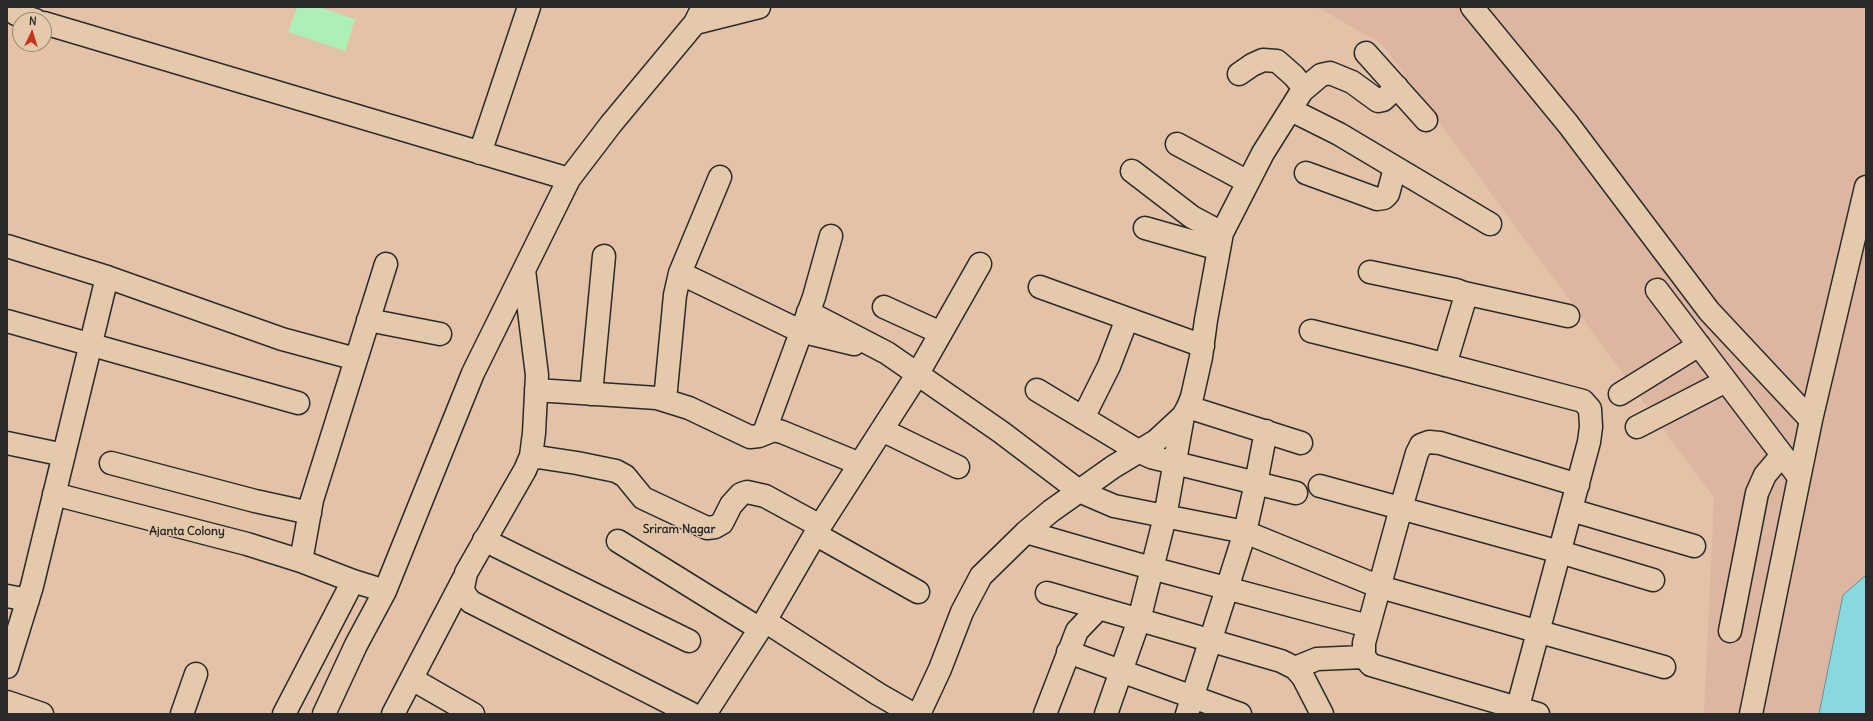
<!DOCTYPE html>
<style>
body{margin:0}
#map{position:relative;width:1873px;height:721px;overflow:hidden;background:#e3c2a7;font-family:Delius,sans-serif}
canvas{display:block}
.frame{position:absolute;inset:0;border:8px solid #2b2b2b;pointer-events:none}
.north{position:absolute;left:12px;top:12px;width:40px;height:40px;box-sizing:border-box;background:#e4c9ab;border:1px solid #9a8a78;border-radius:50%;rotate:4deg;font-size:11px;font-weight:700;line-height:16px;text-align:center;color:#2b2b2b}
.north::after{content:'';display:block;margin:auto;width:14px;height:18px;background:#c8321e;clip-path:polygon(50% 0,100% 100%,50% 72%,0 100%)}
</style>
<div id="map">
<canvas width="1873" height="721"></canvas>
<div class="frame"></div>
<div class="north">N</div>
</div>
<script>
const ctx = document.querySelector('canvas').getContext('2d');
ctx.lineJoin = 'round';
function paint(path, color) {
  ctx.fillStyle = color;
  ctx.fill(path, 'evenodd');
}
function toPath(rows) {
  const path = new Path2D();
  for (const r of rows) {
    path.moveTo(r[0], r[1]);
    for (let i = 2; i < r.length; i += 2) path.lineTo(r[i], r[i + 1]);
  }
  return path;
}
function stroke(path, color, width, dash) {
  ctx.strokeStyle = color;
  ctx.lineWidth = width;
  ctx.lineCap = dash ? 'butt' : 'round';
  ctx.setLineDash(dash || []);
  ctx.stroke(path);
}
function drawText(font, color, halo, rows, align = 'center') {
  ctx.font = font + ' Delius,sans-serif';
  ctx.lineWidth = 3;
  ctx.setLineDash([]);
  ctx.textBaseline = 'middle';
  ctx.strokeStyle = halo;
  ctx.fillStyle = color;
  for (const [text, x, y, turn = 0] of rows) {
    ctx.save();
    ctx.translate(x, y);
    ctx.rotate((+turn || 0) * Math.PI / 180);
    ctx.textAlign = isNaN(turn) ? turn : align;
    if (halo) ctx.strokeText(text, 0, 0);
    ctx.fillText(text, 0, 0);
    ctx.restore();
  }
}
paint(toPath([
 [1317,7,1866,7,1866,714,1704,714,1714,498,1382,44]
]), '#ddb6a1');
paint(toPath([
 [297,7,319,7,355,19,345,51,288,32]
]), '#aeefb8');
const water = toPath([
 [1866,575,1866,714,1819,714,1843,595,1866,575]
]);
paint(water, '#87d8df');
stroke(water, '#629397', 1);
const minor = toPath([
 [1472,7,1568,124,1709,311,1811,420],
 [16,14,35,20],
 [44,23,569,179],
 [695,23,759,7],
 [1366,53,1426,120],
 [1302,91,1321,75,1330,73,1352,82,1378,101,1383,100,1397,87],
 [1291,110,1339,134,1490,224],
 [1177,144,1248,182],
 [480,153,529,7],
 [1132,171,1192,217,1222,233],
 [1306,173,1377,199,1384,198,1388,194,1395,168],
 [1145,228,1219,249],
 [7,246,107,277,282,339,356,359],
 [524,270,537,375,534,433,531,456,525,470,466,573,463,588,465,595,471,602,692,714],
 [1370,272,1456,290,1464,293,1464,302,1445,365],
 [680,273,800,331,854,344],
 [1040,287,1203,346],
 [1657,290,1799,477],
 [1464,293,1568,316],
 [884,307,941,333],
 [808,312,887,353,1001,432,1079,491,1114,506,1245,532,1380,587,1664,667],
 [368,320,440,334],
 [7,321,298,403],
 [1311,331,1412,356,1583,401,1590,409,1591,427,1589,442,1516,714],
 [536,390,657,398,689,408,750,437,759,436,774,430,782,432,860,464],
 [1037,390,1138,451,1151,457,1296,493],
 [591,394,604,256],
 [1620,394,1699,345],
 [665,400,675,295,680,273,720,177],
 [1188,407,1301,443],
 [1083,418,1109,366,1127,319],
 [1637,427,1726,381],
 [882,430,958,467],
 [764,433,814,297,831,236],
 [7,443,64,455],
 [531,456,577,463,616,471,625,476,643,498,707,528,715,527,722,523,731,505,741,494,747,492,765,496,820,526],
 [111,463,255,501,310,513],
 [1320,486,1560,552,1653,580],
 [54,494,247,544,301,561,353,581,385,591],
 [1571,510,1694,546],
 [1026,532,1151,568,1368,626],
 [815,534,918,592],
 [484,540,689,641],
 [618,541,760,629],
 [301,561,312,500,386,264],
 [1047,593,1281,661,1295,668,1303,677,1322,714],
 [7,596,28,600],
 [765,621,878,694,913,714],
 [1730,631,1757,493,1765,475,1782,455],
 [1068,652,1240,714],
 [7,667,32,586,107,277],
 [1295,668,1317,659,1364,657],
 [412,679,473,714],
 [7,702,42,714],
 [182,714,196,674],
 [284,714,353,581],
 [324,714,356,645,385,591,473,373,569,179,611,124,695,23,703,7],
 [393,714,463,580],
 [705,714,765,621,820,526,917,375,980,264],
 [919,714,940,669,962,612,981,576,1026,532,1051,511,1113,467,1156,441,1183,416,1188,407,1192,397,1201,357,1206,320,1222,233,1263,153,1302,91,1302,86,1294,76,1277,61,1263,60,1252,65,1239,74],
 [1045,714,1077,631,1099,608],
 [1106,714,1139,620,1165,517,1183,416],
 [1187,714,1245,532,1256,483,1266,431],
 [1538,714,1371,665,1364,657,1364,643,1401,508,1417,453,1421,445,1429,442,1440,443,1578,485],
 [1751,714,1811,420,1866,187]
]);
stroke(minor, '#2b2b2b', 25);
stroke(minor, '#e4c9ab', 22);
drawText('bold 12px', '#2b2b2b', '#e4c9ab', [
 ["Sriram Nagar",679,530],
 ["Ajanta Colony",187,532]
]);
</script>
